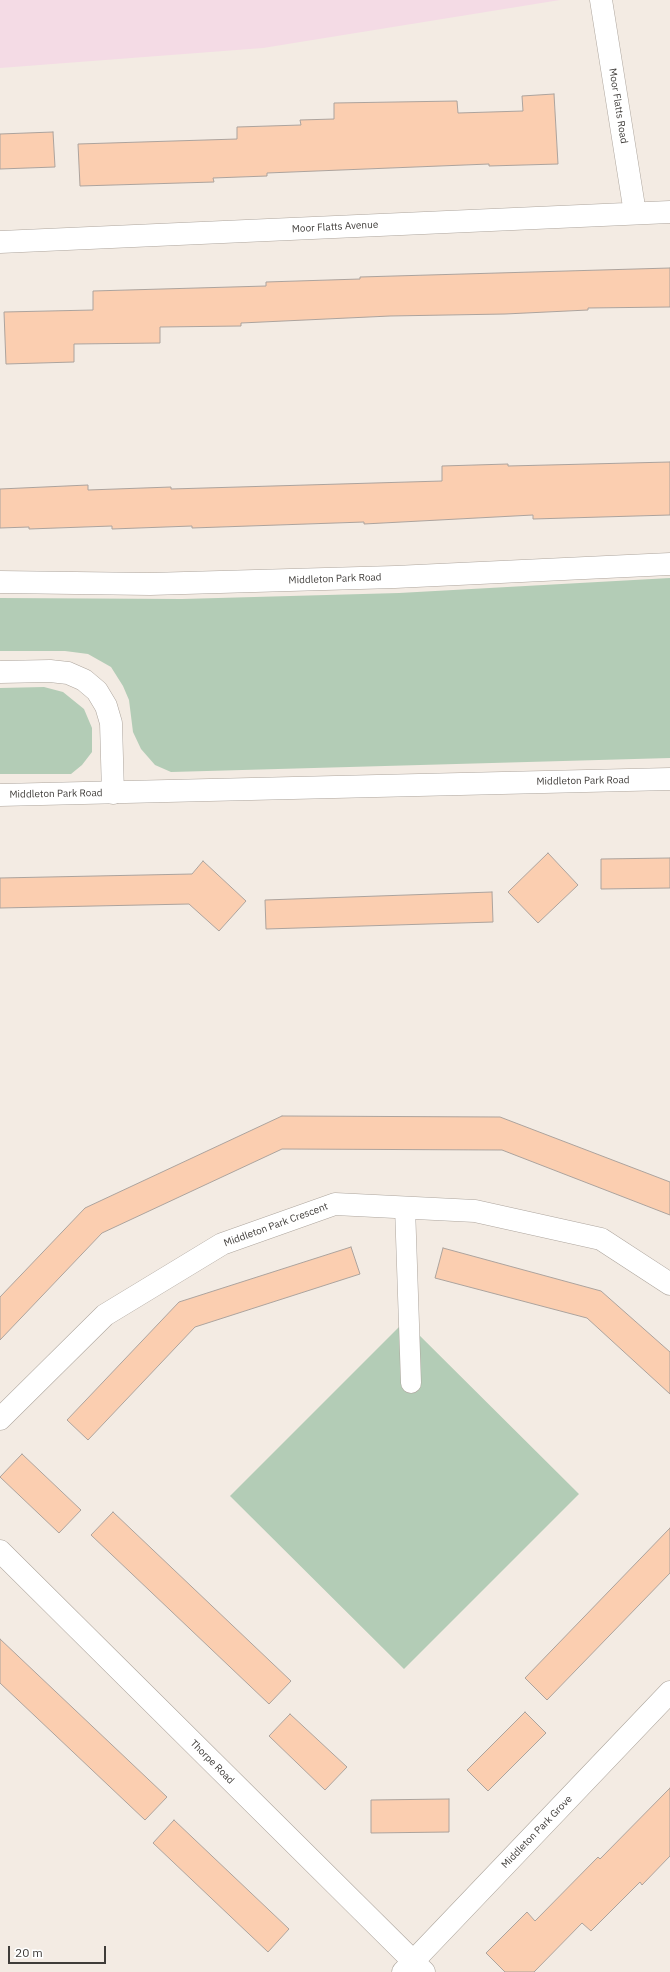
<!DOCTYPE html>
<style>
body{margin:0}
#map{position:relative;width:670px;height:1972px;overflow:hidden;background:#f3ebe3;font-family:"IBM Plex Sans",sans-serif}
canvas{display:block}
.scale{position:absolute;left:8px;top:1946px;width:98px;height:18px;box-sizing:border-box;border:2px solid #3f3c39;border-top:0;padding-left:5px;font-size:12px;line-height:14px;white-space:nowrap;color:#3f3c39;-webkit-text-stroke:3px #fff;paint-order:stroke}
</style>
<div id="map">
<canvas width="670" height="1972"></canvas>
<div class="scale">20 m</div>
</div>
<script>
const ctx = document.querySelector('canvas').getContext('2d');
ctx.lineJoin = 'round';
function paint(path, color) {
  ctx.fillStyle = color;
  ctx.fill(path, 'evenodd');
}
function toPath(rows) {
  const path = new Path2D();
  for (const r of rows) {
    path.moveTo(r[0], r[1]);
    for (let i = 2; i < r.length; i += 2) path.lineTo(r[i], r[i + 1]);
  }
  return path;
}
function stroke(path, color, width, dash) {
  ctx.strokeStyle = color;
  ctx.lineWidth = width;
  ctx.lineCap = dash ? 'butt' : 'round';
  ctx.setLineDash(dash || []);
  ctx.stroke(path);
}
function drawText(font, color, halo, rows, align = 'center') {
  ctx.font = font + ' "IBM Plex Sans",sans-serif';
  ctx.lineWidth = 4;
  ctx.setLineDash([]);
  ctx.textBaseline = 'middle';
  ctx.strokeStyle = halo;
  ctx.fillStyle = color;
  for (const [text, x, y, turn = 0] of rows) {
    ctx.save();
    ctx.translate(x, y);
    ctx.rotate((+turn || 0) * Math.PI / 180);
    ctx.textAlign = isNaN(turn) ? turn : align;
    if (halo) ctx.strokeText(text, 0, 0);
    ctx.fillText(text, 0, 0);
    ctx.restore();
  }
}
paint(toPath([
 [0,0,560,0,263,48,0,68]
]), '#f4dbe5');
paint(toPath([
 [670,578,670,758,171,772,155,765,141,749,133,732,129,700,123,686,111,667,88,654,65,651,0,651,0,598,182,599,399,593],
 [44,687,63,692,84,709,92,728,92,752,82,765,71,774,0,774,0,688],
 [405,1321,579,1494,404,1669,230,1496]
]), '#b3ccb6');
const building = toPath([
 [554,94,558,164,489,166,489,164,267,173,267,176,213,178,214,182,80,186,78,144,237,139,237,127,301,125,300,120,334,119,334,103,457,101,458,113,523,111,522,96,554,94],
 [53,132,55,167,0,169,0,134,53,132],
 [670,268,670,307,588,308,588,310,505,314,390,316,241,323,241,326,160,327,160,343,74,344,74,362,6,364,4,312,93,310,93,291,266,286,266,282,360,279,360,277,670,268],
 [670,462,670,515,533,519,533,515,364,524,364,522,192,528,192,526,112,529,112,526,29,529,29,527,0,528,0,489,88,485,88,490,171,487,171,489,442,481,442,466,508,464,508,466,670,462],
 [548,853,578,885,538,923,508,892,548,853],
 [670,858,670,888,601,889,601,859,670,858],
 [203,861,246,901,219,931,189,904,0,908,0,878,192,874,203,861],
 [492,892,493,922,266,929,265,900,492,892],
 [282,1116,500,1117,670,1182,670,1215,502,1150,282,1149,102,1233,0,1340,0,1297,85,1208,282,1116],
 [351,1247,360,1274,195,1327,88,1440,67,1420,179,1302,351,1247],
 [443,1248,601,1291,670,1352,670,1394,587,1318,435,1278,443,1248],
 [22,1454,81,1510,59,1533,0,1477,22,1454],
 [113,1512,291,1681,269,1704,91,1535,113,1512],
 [670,1528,670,1573,547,1700,525,1678,670,1528],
 [0,1639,167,1797,145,1820,0,1683,0,1639],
 [525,1712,546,1733,488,1791,467,1770,525,1712],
 [290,1714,347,1767,325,1790,269,1736,290,1714],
 [670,1788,670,1856,642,1885,640,1882,591,1931,582,1923,534,1972,505,1972,486,1953,527,1912,535,1921,598,1857,600,1859,670,1788],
 [449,1799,449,1832,371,1833,371,1800,449,1799],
 [174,1820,289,1929,268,1952,153,1843,174,1820]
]);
paint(building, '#fbceb0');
stroke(building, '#aca39d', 1);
const lane = toPath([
 [405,1207,411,1383]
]);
const street = toPath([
 [601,0,635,213],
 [0,242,670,212],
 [0,582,150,584,395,577,670,564],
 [0,672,50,671,68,673,84,680,97,691,106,706,111,723,113,793],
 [0,1419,105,1315,222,1244,335,1204,475,1211,601,1239,670,1284],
 [0,1551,424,1972],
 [403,1972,670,1692]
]);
const secondary = toPath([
 [0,795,670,779]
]);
stroke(lane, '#ada59d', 21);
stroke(street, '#ada59d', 23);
stroke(secondary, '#ada59d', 23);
stroke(lane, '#fff', 20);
stroke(street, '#fff', 22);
stroke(secondary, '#fff', 22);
drawText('10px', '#3f3c39', '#fff', [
 ["Moor Flatts Road",618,106,81],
 ["Moor Flatts Avenue",335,227,-3],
 ["Middleton Park Road",335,579,-2],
 ["Middleton Park Road",583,781,-1],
 ["Middleton Park Road",56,794,-1],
 ["Middleton Park Crescent",276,1225,-20],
 ["Thorpe Road",212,1762,45],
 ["Middleton Park Grove",537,1832,-46]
]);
</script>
